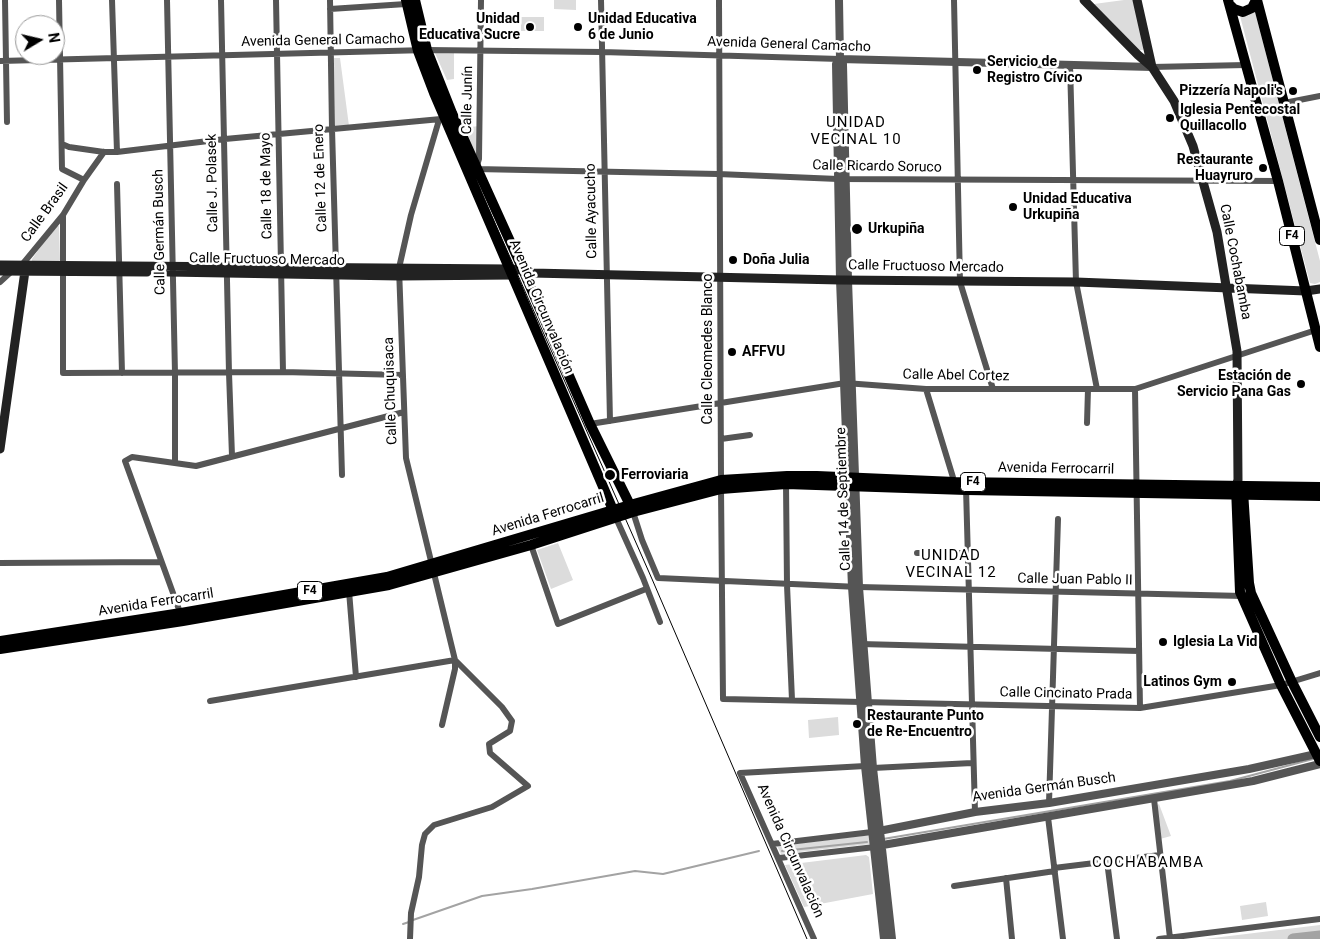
<!DOCTYPE html>
<meta charset="utf-8">
<style>
body{margin:0}
#map{position:relative;width:1320px;height:939px;overflow:hidden;background:#fff;font-family:Roboto,sans-serif}
canvas{display:block}
.north{position:absolute;left:15px;top:15px;width:50px;height:50px;box-sizing:border-box;background:#fff;border:1px solid #999;border-radius:50%;rotate:81deg;font-size:14px;font-weight:700;line-height:20px;text-align:center;color:#000}
.north::after{content:'';display:block;margin:auto;width:18px;height:22px;background:#000;clip-path:polygon(50% 0,100% 100%,50% 72%,0 100%)}
</style>
<div id="map">
<canvas width="1320" height="939"></canvas>
<div class="north">N</div>
</div>
<script>
const ctx = document.querySelector('canvas').getContext('2d');
ctx.lineJoin = 'round';
function paint(path, color) {
  ctx.fillStyle = color;
  ctx.fill(path, 'evenodd');
}
function toPath(rows) {
  const path = new Path2D();
  for (const r of rows) {
    path.moveTo(r[0], r[1]);
    for (let i = 2; i < r.length; i += 2) path.lineTo(r[i], r[i + 1]);
  }
  return path;
}
function stroke(path, color, width, dash) {
  ctx.strokeStyle = color;
  ctx.lineWidth = width;
  ctx.lineCap = dash ? 'butt' : 'round';
  ctx.setLineDash(dash || []);
  ctx.stroke(path);
}
function drawText(font, color, halo, rows, align = 'center') {
  ctx.font = font + ' Roboto,sans-serif';
  ctx.lineWidth = 5;
  ctx.setLineDash([]);
  ctx.textBaseline = 'middle';
  ctx.strokeStyle = halo;
  ctx.fillStyle = color;
  for (const [text, x, y, turn = 0] of rows) {
    ctx.save();
    ctx.translate(x, y);
    ctx.rotate((+turn || 0) * Math.PI / 180);
    ctx.textAlign = isNaN(turn) ? turn : align;
    if (halo) ctx.strokeText(text, 0, 0);
    ctx.fillText(text, 0, 0);
    ctx.restore();
  }
}
paint(toPath([
 [554,0,576,0,576,10,554,9],
 [1124,0,1133,0,1144,47,1143,50,1139,50,1094,4],
 [1255,12,1320,261,1320,282,1315,284,1310,283,1240,16],
 [521,17,544,17,544,31,521,31],
 [435,53,454,53,454,79,447,80],
 [334,58,340,58,349,126,335,127],
 [479,126,477,157,463,128],
 [56,225,59,226,60,260,59,262,32,261,32,259],
 [558,543,573,580,551,589,537,550],
 [838,717,839,735,809,738,808,720],
 [1159,804,1171,836,1160,839,1156,806],
 [870,835,871,844,781,854,777,846],
 [866,855,869,857,873,894,804,907,785,865],
 [1266,902,1268,916,1242,920,1240,906],
 [1320,925,1320,939,1205,939]
]), '#dcdcdc');
stroke(toPath([
 [883,839,1230,781,1313,759],
 [782,851,867,842],
 [413,920,482,896,532,889,635,871,663,874,759,851],
 [403,924,409,922]
]), '#a3a3a3', 2);
stroke(toPath([
 [1293,939,1320,936]
]), '#a3a3a3', 11);
stroke(toPath([
 [5,0,7,122],
 [59,0,62,169,84,180],
 [112,0,117,152],
 [167,0,175,373,175,463],
 [221,0,229,373,232,456],
 [276,0,283,372],
 [330,0,332,129,342,475],
 [481,0,479,159,476,169,718,174,838,179,1278,181],
 [601,0,610,421],
 [719,0,721,480],
 [954,0,960,282,993,389],
 [330,9,406,4],
 [0,61,427,50,602,52,840,59],
 [1070,64,1076,282,1097,389],
 [1152,67,1246,65],
 [1284,103,1320,96],
 [439,120,411,215,399,268,406,458,455,660,455,669,442,725],
 [62,144,69,147,104,152,117,152,225,139,441,119],
 [117,184,122,373],
 [63,215,63,373,283,372,403,375],
 [21,266,63,215,84,180,104,152],
 [0,282,12,271],
 [926,389,955,484],
 [1135,389,1140,708],
 [1087,423,1088,389],
 [590,424,845,383,926,389,1135,389,1316,330],
 [721,439,750,435],
 [786,484,787,585,792,700],
 [966,488,975,812],
 [721,489,723,699,1140,708,1281,685,1320,673],
 [633,512,642,540,658,578,859,587,1243,596],
 [616,518,643,578,660,622],
 [531,545,558,624,646,589],
 [917,553,968,553],
 [0,563,161,562],
 [349,591,356,677],
 [181,615,125,461,132,457,196,466,404,412],
 [860,644,1139,651],
 [210,701,455,660],
 [1154,799,1170,938],
 [1049,803,1058,519],
 [1048,817,1063,939],
 [772,844,872,832],
 [779,858,875,847],
 [1107,861,1117,939],
 [1054,868,1160,855],
 [1006,878,1012,939],
 [954,886,1055,871],
 [410,939,411,913,419,877,422,845,425,834,434,825,492,807,528,786,490,753,489,744,510,731,512,721,502,707,455,660],
 [814,939,740,773,865,766,873,768,972,763],
 [1159,939,1320,919]
]), '#555', 6);
stroke(toPath([
 [839,0,840,59,843,64,848,280,859,587,873,768,892,939],
 [840,59,836,64,840,280,852,587,865,766,884,939],
 [840,59,1152,67],
 [874,832,975,812,1049,803,1249,769,1316,754],
 [877,846,1253,781,1320,764]
]), '#555', 8);
stroke(toPath([
 [1084,0,1138,55,1152,67,1174,101,1193,146,1217,232,1237,351,1238,480,1236,486],
 [1137,0,1152,67],
 [0,265,510,269,523,270,532,273,840,280,1076,282,1306,291,1320,289],
 [0,271,147,272],
 [168,272,399,276,513,275],
 [0,449,25,271,23,267]
]), '#222', 9);
stroke(toPath([
 [406,0,418,51,434,93,616,517],
 [415,0,427,50,452,113,523,270,590,424,633,511],
 [1228,0,1278,181,1320,347],
 [1257,0,1320,240],
 [1231,6,1234,9,1243,12,1252,8,1256,0],
 [1236,487,1240,592,1281,685,1320,761],
 [1243,491,1249,583,1251,593,1292,682,1320,737]
]), '#000', 10);
stroke(toPath([
 [0,641,181,613,387,577,630,505,721,480,787,476,817,476,955,482,1320,487],
 [0,649,183,621,389,585,531,545,633,512,721,489,786,484,966,490,1320,496]
]), '#000', 10);
stroke(toPath([
 [411,0,423,50,438,94,652,579,807,939]
]), '#000', 1);
for (const [x, y, r, color] of [
 [530,27,5,"#000"],
 [578,27,5,"#000"],
 [977,70,5,"#000"],
 [1293,91,5,"#000"],
 [1170,118,5,"#000"],
 [1263,168,5,"#000"],
 [1013,207,5,"#000"],
 [857,229,6,"#000"],
 [733,260,5,"#000"],
 [732,352,5,"#000"],
 [1301,384,5,"#000"],
 [610,475,6,"#000"],
 [1163,642,5,"#000"],
 [1232,682,5,"#000"],
 [857,724,5,"#000"]
]) {
  const dot = new Path2D();
  dot.arc(x, y, r, 0, 2 * Math.PI);
  ctx.fillStyle = color;
  ctx.fill(dot);
  stroke(dot, '#fff', 2);
}
for (const [x, y, w] of [
 [1292,236,25],
 [973,482,25],
 [310,591,25]
]) {
  const box = new Path2D();
  box.roundRect(x - w / 2, y - 9.5, w, 19, 4);
  ctx.fillStyle = '#fff';
  ctx.fill(box);
  stroke(box, '#000', 1);
}
drawText('bold 12px', '#000', null, [
 ["F4",1292,236],
 ["F4",973,482],
 ["F4",310,591]
]);
drawText('bold 14px', '#000', '#fff', [
 ["Unidad",520,19,"right"],
 ["Educativa Sucre",520,35,"right"],
 ["Unidad Educativa",588,19],
 ["6 de Junio",588,35],
 ["Servicio de",987,62],
 ["Registro Cívico",987,78],
 ["Pizzería Napoli's",1283,91,"right"],
 ["Iglesia Pentecostal",1180,110],
 ["Quillacollo",1180,126],
 ["Restaurante",1253,160,"right"],
 ["Huayruro",1253,176,"right"],
 ["Unidad Educativa",1023,199],
 ["Urkupiña",1023,215],
 ["Urkupiña",868,229],
 ["Doña Julia",743,260],
 ["AFFVU",742,352],
 ["Estación de",1291,376,"right"],
 ["Servicio Pana Gas",1291,392,"right"],
 ["Ferroviaria",621,475],
 ["Iglesia La Vid",1173,642],
 ["Latinos Gym",1222,682,"right"],
 ["Restaurante Punto",867,716],
 ["de Re-Encuentro",867,732]
], 'left');
drawText('14px', '#000', '#fff', [
 ["Avenida General Camacho",323,41,-1],
 ["Avenida General Camacho",789,45,2],
 ["Calle Junín",468,100,-89],
 ["Calle Ricardo Soruco",877,167,1],
 ["Calle 12 de Enero",321,178,-92],
 ["Calle J. Polasek",213,183,-91],
 ["Calle 18 de Mayo",267,186,-91],
 ["Calle Ayacucho",592,211,-91],
 ["Calle Brasil",45,213,-54],
 ["Calle Germán Busch",160,232,-91],
 ["Calle Fructuoso Mercado",267,260,1],
 ["Calle Cochabamba",1235,262,79],
 ["Calle Fructuoso Mercado",926,267,1],
 ["Avenida Circunvalación",541,307,67],
 ["Calle Cleomedes Blanco",708,349,-90],
 ["Calle Abel Cortez",956,376,1],
 ["Calle Chuquisaca",391,391,-92],
 ["Avenida Ferrocarril",1056,469,1],
 ["Calle 14 de Septiembre",844,499,-92],
 ["Avenida Ferrocarril",548,515,-17],
 ["Calle Juan Pablo II",1075,580,1],
 ["Avenida Ferrocarril",156,603,-9],
 ["Calle Cincinato Prada",1066,694,1],
 ["Avenida Germán Busch",1044,788,-8],
 ["Avenida Circunvalación",790,851,66]
]);
ctx.letterSpacing = '1px';
drawText('15px', '#000', '#fff', [
 ["UNIDAD",856,123],
 ["VECINAL 10",856,140],
 ["UNIDAD",951,556],
 ["VECINAL 12",951,573],
 ["COCHABAMBA",1148,863]
]);
ctx.letterSpacing = '0px';
</script>
